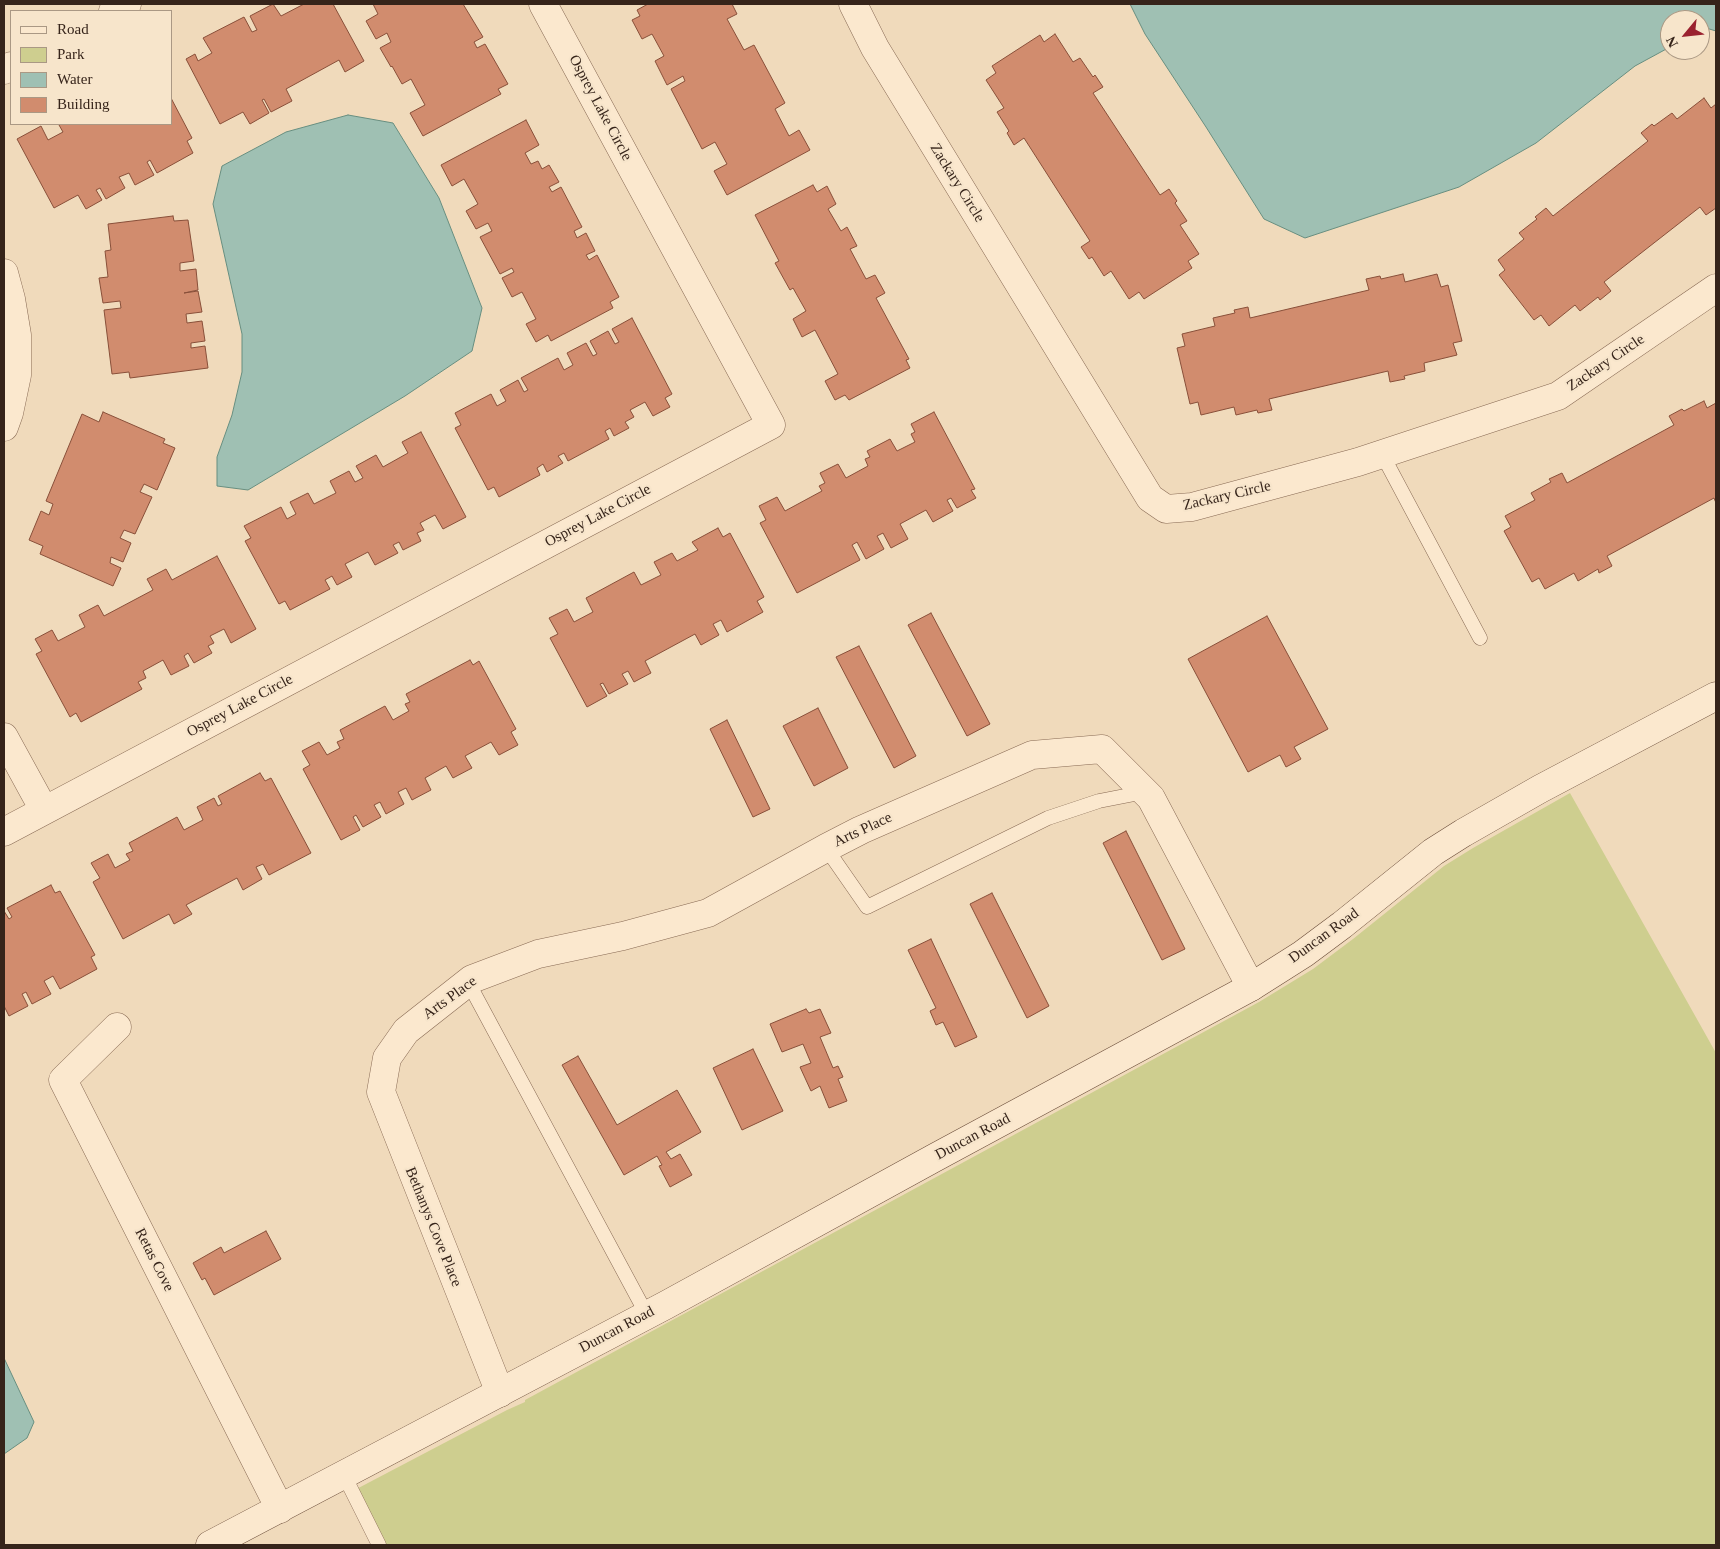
<!DOCTYPE html>
<style>
body{margin:0}
#map{position:relative;width:1720px;height:1549px;overflow:hidden;background:#f0dabb;font-family:"Times New Roman",serif}
canvas{display:block}
.frame{position:absolute;inset:0;border:5px solid #36241a;pointer-events:none}
.legend{position:absolute;left:10px;top:10px;width:162px;height:115px;box-sizing:border-box;background:#f7e5cb;border:1px solid #aa9884;margin:0;padding:6px 9px;list-style:none;font-size:15px;color:#36241a}
.legend li{display:flex;align-items:center;gap:10px;height:25px}
.legend b{width:25px;border:1px solid #aa9884}
.north{position:absolute;left:1660px;top:10px;width:50px;height:50px;box-sizing:border-box;background:#f7e5cb;border:1px solid #aa9884;border-radius:50%;rotate:242deg;font-size:14px;font-weight:700;line-height:20px;text-align:center;color:#36241a}
.north::after{content:'';display:block;margin:auto;width:18px;height:22px;background:#9a212f;clip-path:polygon(50% 0,100% 100%,50% 72%,0 100%)}
</style>
<div id="map">
<canvas width="1720" height="1549"></canvas>
<div class="frame"></div>
<ul class="legend">
<li><b style="height:6px;background:#fbe8ce"></b>Road</li>
<li><b style="height:14px;background:#cece8f"></b>Park</li>
<li><b style="height:14px;background:#9fc0b3"></b>Water</li>
<li><b style="height:14px;background:#d18c6e"></b>Building</li>
</ul>
<div class="north">N</div>
</div>
<script>
const ctx = document.querySelector('canvas').getContext('2d');
ctx.lineJoin = 'round';
function paint(path, color) {
  ctx.fillStyle = color;
  ctx.fill(path, 'evenodd');
}
function toPath(rows) {
  const path = new Path2D();
  for (const r of rows) {
    path.moveTo(r[0], r[1]);
    for (let i = 2; i < r.length; i += 2) path.lineTo(r[i], r[i + 1]);
  }
  return path;
}
function stroke(path, color, width, dash) {
  ctx.strokeStyle = color;
  ctx.lineWidth = width;
  ctx.lineCap = dash ? 'butt' : 'round';
  ctx.setLineDash(dash || []);
  ctx.stroke(path);
}
function drawText(font, color, halo, rows, align = 'center') {
  ctx.font = font + ' "Times New Roman",serif';
  ctx.lineWidth = 4.5;
  ctx.setLineDash([]);
  ctx.textBaseline = 'middle';
  ctx.strokeStyle = halo;
  ctx.fillStyle = color;
  for (const [text, x, y, turn = 0] of rows) {
    ctx.save();
    ctx.translate(x, y);
    ctx.rotate((+turn || 0) * Math.PI / 180);
    ctx.textAlign = isNaN(turn) ? turn : align;
    if (halo) ctx.strokeText(text, 0, 0);
    ctx.fillText(text, 0, 0);
    ctx.restore();
  }
}
paint(toPath([
 [1570,793,1716,1053,1716,1545,373,1545,347,1494,507,1410,525,1402,525,1400,1259,1002,1313,969,1353,939,1444,866,1473,848]
]), '#cece8f');
const water = toPath([
 [1130,4,1716,4,1716,31,1706,28,1700,31,1700,20,1670,20,1670,47,1635,66,1536,143,1459,187,1305,238,1264,219,1206,127,1145,34,1130,4],
 [348,115,393,123,439,198,482,308,472,351,405,396,248,490,217,486,217,457,232,415,242,372,242,334,213,204,222,166,286,132,348,115],
 [4,1358,34,1422,27,1438,4,1454,4,1358]
]);
paint(water, '#9fc0b3');
stroke(water, '#678e80', 1);
const building = toPath([
 [273,4,281,16,304,4,333,4,364,61,345,72,339,60,286,89,292,101,271,112,264,99,262,100,269,113,250,124,243,112,220,124,186,59,195,54,198,61,212,53,203,38,244,17,252,32,257,30,250,16,273,4],
 [373,4,463,4,483,37,474,42,477,48,485,44,508,84,498,89,501,94,423,136,410,113,425,105,411,79,402,84,392,66,391,67,380,48,391,42,387,33,376,39,366,21,378,14,373,4],
 [648,4,732,4,737,14,727,19,744,50,754,45,785,103,775,109,789,136,799,130,810,150,727,195,714,171,727,164,715,142,702,149,671,89,685,81,683,76,667,85,655,61,664,56,652,34,642,39,632,20,640,16,637,10,648,4],
 [1055,34,1073,62,1080,58,1093,77,1095,75,1103,87,1093,93,1160,195,1169,189,1177,201,1175,203,1187,221,1180,225,1199,254,1188,261,1192,268,1144,299,1139,292,1129,299,1111,271,1104,276,1092,257,1089,259,1081,247,1090,241,1024,138,1014,145,1007,133,1009,131,997,112,1004,108,986,80,996,73,992,66,1040,35,1044,42,1055,34],
 [171,98,192,138,187,141,193,153,157,173,150,160,147,162,154,175,135,185,129,173,119,177,125,188,106,199,100,188,96,190,102,200,86,209,78,195,54,208,17,139,41,126,48,140,63,132,59,125,61,124,171,124,171,98],
 [1704,98,1711,108,1716,104,1716,208,1706,215,1700,207,1604,282,1611,291,1600,300,1598,297,1580,311,1575,305,1549,326,1541,315,1534,320,1499,275,1505,270,1498,260,1524,239,1519,233,1537,219,1535,217,1546,208,1553,216,1648,141,1641,133,1652,124,1654,126,1672,113,1677,119,1704,98],
 [526,120,539,145,525,153,531,164,538,161,542,169,549,165,559,182,549,187,552,192,561,187,582,227,574,231,577,238,586,233,595,251,586,255,589,260,597,255,619,297,610,302,613,308,551,341,548,335,536,342,526,324,536,319,522,292,512,297,502,278,514,272,512,268,500,274,480,237,492,231,488,223,476,229,466,211,478,204,464,179,452,186,441,165,526,120],
 [813,185,817,192,827,186,836,204,828,209,841,231,847,227,857,246,850,249,866,279,875,275,885,293,876,298,909,359,906,360,910,368,849,400,845,395,835,400,825,381,838,374,815,330,802,337,793,319,806,311,793,288,790,290,775,263,779,261,755,215,813,185],
 [173,216,174,221,188,220,194,261,180,263,180,271,196,269,198,290,184,293,198,291,202,312,186,314,187,323,202,321,205,341,191,343,191,348,205,346,208,368,130,378,129,372,112,374,104,310,121,308,120,301,103,303,99,278,108,277,105,251,111,250,108,224,173,216],
 [1403,274,1405,282,1437,274,1441,287,1448,285,1462,341,1453,343,1457,355,1424,363,1425,371,1404,376,1405,379,1390,382,1388,371,1269,399,1272,410,1258,413,1257,410,1236,415,1234,407,1201,415,1198,402,1190,404,1177,348,1185,346,1182,334,1215,326,1213,318,1235,313,1234,310,1248,307,1250,318,1369,290,1366,279,1380,276,1381,279,1403,274],
 [632,318,672,394,665,398,670,407,653,416,645,402,630,410,634,417,625,422,629,428,614,436,610,428,605,431,609,439,568,461,564,453,558,456,563,463,547,472,543,464,537,468,540,475,499,497,494,487,488,490,455,428,461,425,455,413,491,394,497,406,506,401,500,390,518,380,524,392,528,390,521,378,558,358,564,370,573,365,567,353,586,343,593,356,597,354,590,341,608,331,615,344,619,342,612,329,632,318],
 [1704,401,1707,408,1716,403,1716,503,1714,498,1607,556,1612,566,1599,573,1598,569,1578,581,1574,573,1545,589,1539,578,1532,582,1504,531,1511,527,1505,516,1535,500,1531,493,1551,482,1549,479,1562,473,1567,483,1674,425,1669,416,1682,409,1684,411,1704,401],
 [103,412,165,439,163,443,175,448,157,490,144,484,140,492,152,497,135,534,124,530,120,538,131,543,123,562,111,557,110,563,121,568,113,586,40,554,43,546,29,540,41,511,49,515,53,504,46,501,82,414,99,422,103,412],
 [934,412,975,489,971,490,976,498,957,508,951,498,947,500,953,511,933,522,926,510,900,524,908,539,891,548,883,533,877,536,884,549,866,559,857,542,852,545,860,560,797,593,760,523,766,520,759,506,777,497,785,511,822,491,819,486,825,483,820,473,838,464,846,478,868,466,865,459,870,457,867,451,890,439,897,451,915,442,911,434,915,432,911,424,934,412],
 [421,432,466,517,443,529,435,515,420,523,424,530,417,533,421,541,403,550,399,542,393,545,398,553,375,565,368,552,345,564,352,577,337,585,332,576,325,580,330,589,290,610,285,601,279,604,245,541,251,538,244,526,281,507,287,519,296,514,290,502,308,493,314,504,336,493,330,481,349,471,355,482,363,478,356,466,376,455,383,467,408,453,402,442,421,432],
 [718,528,723,537,730,533,764,597,757,601,763,612,727,632,721,620,713,624,719,635,701,645,695,634,645,661,651,673,634,682,628,671,622,674,628,684,609,694,603,683,600,684,607,696,587,707,550,638,558,634,549,618,567,609,574,622,593,612,586,598,634,572,641,585,661,575,654,562,672,553,677,561,698,550,692,542,718,528],
 [217,556,256,629,231,643,224,629,210,636,214,643,208,646,212,653,194,663,188,653,184,656,189,666,171,675,163,660,143,671,146,678,138,682,142,689,81,722,76,713,70,717,36,654,42,651,35,639,52,630,58,641,85,627,79,615,98,605,104,616,153,590,147,579,166,569,172,580,217,556],
 [931,613,990,724,967,736,908,625,931,613],
 [1267,616,1328,729,1294,747,1301,759,1286,767,1280,755,1248,772,1188,659,1267,616],
 [859,646,916,756,894,768,836,657,859,646],
 [470,660,473,665,479,661,516,729,511,732,518,745,499,755,491,742,465,756,472,768,453,778,446,766,425,778,431,790,412,800,406,788,398,792,404,804,386,814,380,802,374,805,381,817,363,827,356,815,353,817,360,830,341,840,303,769,310,765,302,751,319,742,327,755,340,748,337,742,344,739,340,730,385,706,393,720,409,711,405,704,410,702,406,694,470,660],
 [818,708,848,768,814,786,783,726,818,708],
 [727,720,770,809,753,817,710,729,727,720],
 [260,773,265,781,271,778,311,853,269,875,263,864,256,867,262,879,243,890,237,878,186,905,192,914,174,924,169,914,123,939,93,882,100,878,91,863,108,854,115,868,130,860,126,854,133,851,129,843,177,817,184,830,203,820,197,807,214,798,218,806,222,804,218,796,260,773],
 [1126,831,1185,949,1162,960,1103,843,1126,831],
 [51,885,55,893,60,891,95,955,91,957,97,969,60,989,53,976,44,981,51,994,32,1004,26,992,22,994,28,1006,9,1016,4,1006,4,911,9,919,12,917,7,908,51,885],
 [992,893,1049,1006,1027,1018,970,904,992,893],
 [931,939,977,1037,955,1047,943,1022,936,1025,930,1011,936,1008,908,950,931,939],
 [806,1009,809,1013,820,1009,831,1033,820,1037,833,1068,838,1066,843,1077,838,1079,847,1101,829,1108,820,1086,811,1091,800,1067,811,1063,803,1044,782,1052,770,1024,806,1009],
 [753,1049,783,1111,742,1130,713,1068,753,1049],
 [578,1056,617,1125,677,1090,701,1132,666,1152,671,1159,680,1154,692,1175,670,1187,659,1166,662,1165,657,1156,624,1175,562,1065,578,1056],
 [266,1231,281,1259,214,1295,205,1278,202,1280,193,1263,221,1247,224,1253,266,1231]
]);
paint(building, '#d18c6e');
stroke(building, '#884f39', 1);
const lane = toPath([
 [1382,454,1480,638],
 [826,848,867,907,1048,818,1099,801,1145,792],
 [468,982,647,1315],
 [344,1475,379,1545]
]);
const street = toPath([
 [853,4,875,48,1150,498,1166,509,1192,507,1358,462,1558,396,1716,288],
 [113,11,127,4],
 [4,70,11,66],
 [4,273,11,299,17,335,17,375,9,413,4,427],
 [4,737,44,810],
 [4,832,771,425,543,4],
 [117,1027,63,1080,280,1509],
 [500,1393,381,1092,387,1058,406,1031,472,979,538,954,623,936,708,913,826,848,861,830,1032,755,1102,749,1151,798,1251,987]
]);
const secondary = toPath([
 [210,1545,666,1305,936,1157,1251,987,1303,954,1342,925,1433,852,1463,833,1540,789,1716,696]
]);
stroke(lane, '#886a54', 15);
stroke(street, '#886a54', 29);
stroke(secondary, '#694b38', 29);
stroke(lane, '#fbe8ce', 14);
stroke(street, '#fbe8ce', 28);
stroke(secondary, '#fbe8ce', 28);
drawText('15px', '#36241a', '#f7e5cb', [
 ["Osprey Lake Circle",600,108,62],
 ["Zackary Circle",957,183,58],
 ["Zackary Circle",1606,363,-34],
 ["Zackary Circle",1227,496,-13],
 ["Osprey Lake Circle",598,516,-28],
 ["Osprey Lake Circle",240,706,-28],
 ["Arts Place",863,830,-25],
 ["Duncan Road",1324,936,-36],
 ["Arts Place",450,998,-36],
 ["Duncan Road",973,1137,-28],
 ["Bethanys Cove Place",433,1227,68],
 ["Retas Cove",154,1260,63],
 ["Duncan Road",617,1330,-28]
]);
</script>
